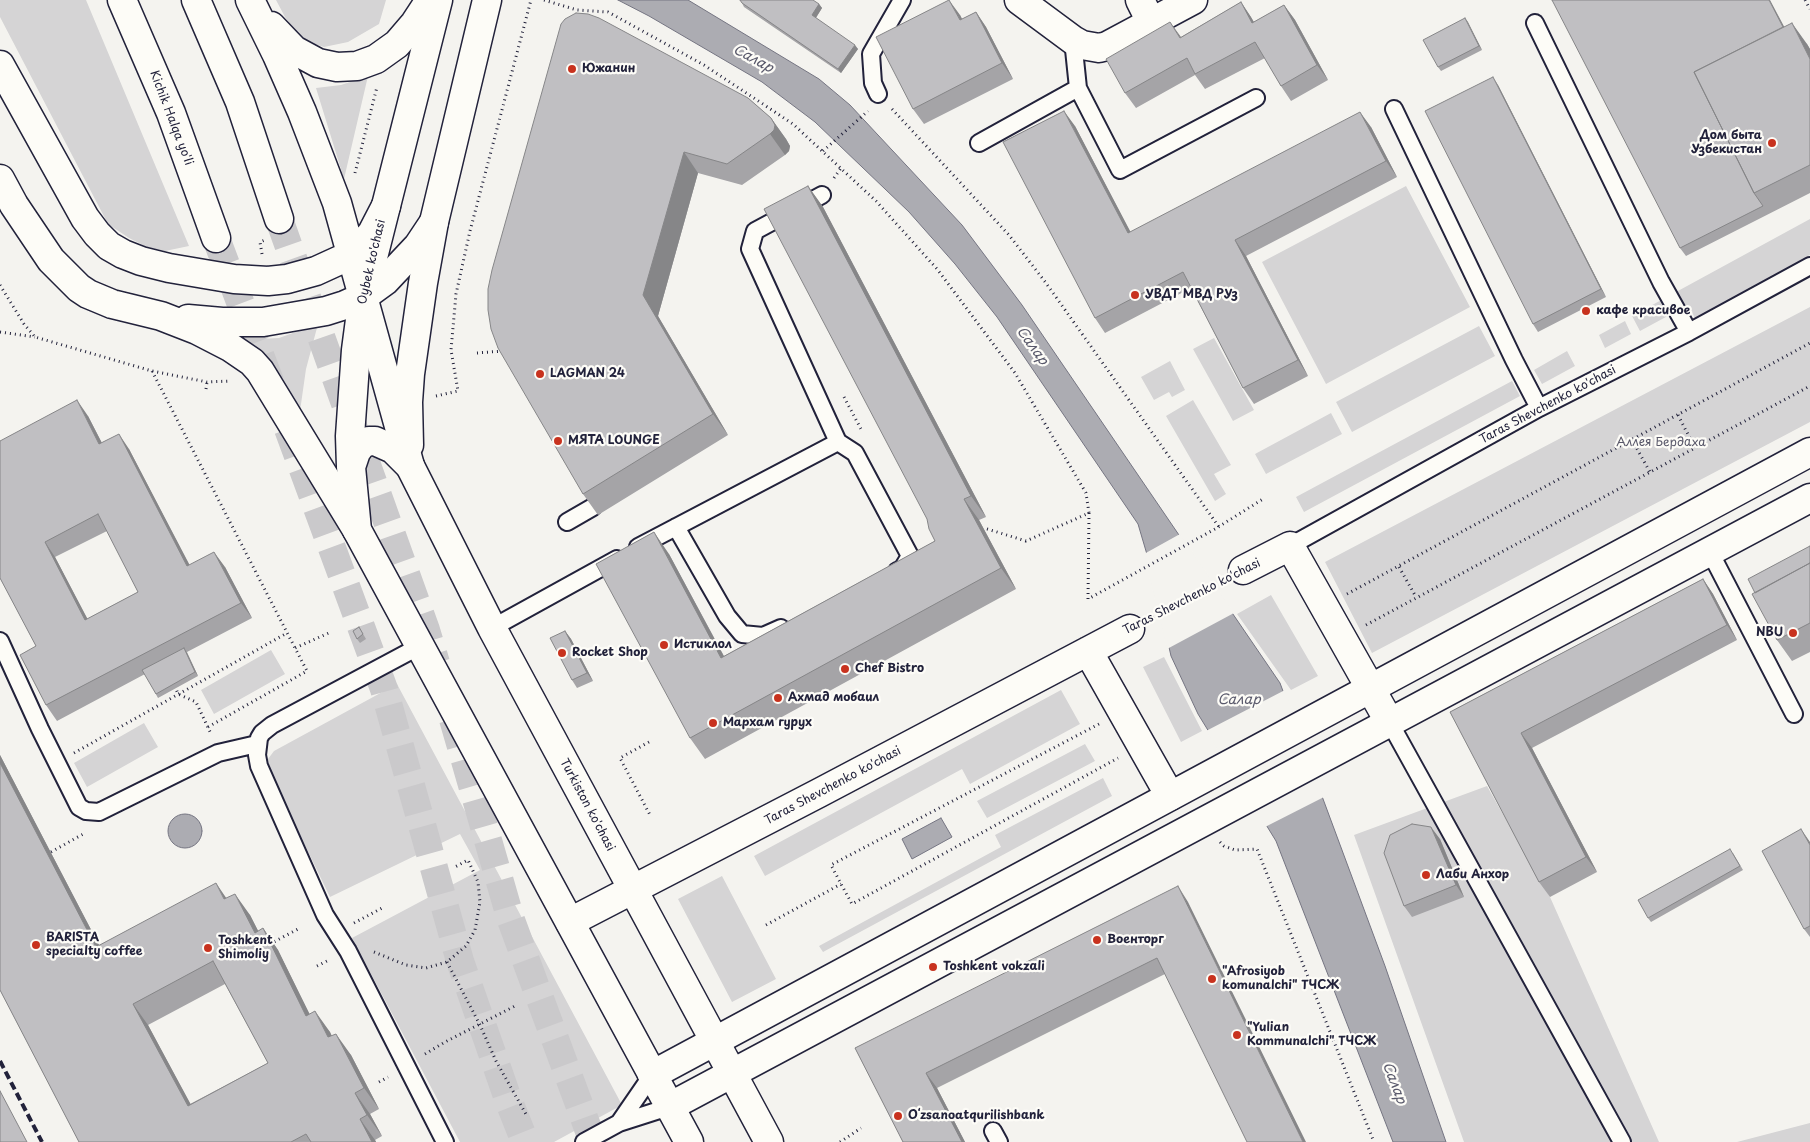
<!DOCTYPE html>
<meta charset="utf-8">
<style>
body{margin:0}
canvas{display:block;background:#f4f3ef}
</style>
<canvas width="1810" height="1142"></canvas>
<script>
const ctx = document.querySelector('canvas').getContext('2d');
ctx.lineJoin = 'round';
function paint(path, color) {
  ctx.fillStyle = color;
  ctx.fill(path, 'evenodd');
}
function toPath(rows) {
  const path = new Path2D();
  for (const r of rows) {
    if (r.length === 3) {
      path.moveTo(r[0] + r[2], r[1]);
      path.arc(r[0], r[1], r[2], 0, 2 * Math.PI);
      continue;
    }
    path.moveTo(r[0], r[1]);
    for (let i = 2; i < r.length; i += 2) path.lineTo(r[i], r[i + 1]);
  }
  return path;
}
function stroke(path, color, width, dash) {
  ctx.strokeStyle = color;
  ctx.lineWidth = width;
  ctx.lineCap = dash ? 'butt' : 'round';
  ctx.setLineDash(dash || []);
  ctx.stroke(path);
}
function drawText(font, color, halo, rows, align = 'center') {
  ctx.font = font + ' "Playpen Sans",sans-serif';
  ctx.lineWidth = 4.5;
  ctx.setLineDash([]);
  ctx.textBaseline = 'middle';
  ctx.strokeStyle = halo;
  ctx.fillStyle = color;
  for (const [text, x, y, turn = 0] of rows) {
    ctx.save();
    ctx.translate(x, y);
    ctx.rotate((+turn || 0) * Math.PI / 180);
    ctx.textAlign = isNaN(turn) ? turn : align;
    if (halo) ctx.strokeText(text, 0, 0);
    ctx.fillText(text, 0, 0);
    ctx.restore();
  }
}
paint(toPath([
 [0,0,86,0,189,246,165,251,147,247,129,238,108,224,0,17],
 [276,0,386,0,379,24,348,42,324,47,305,41,298,35,285,17],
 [368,76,344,179,316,88,341,85],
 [1406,186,1470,307,1326,384,1262,262],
 [1810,219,1810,255,1695,318,1688,305,1640,331,1632,316],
 [1810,307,1810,422,1372,653,1325,562],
 [1625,321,1631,334,1605,348,1599,335],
 [318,324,306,369,299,418,239,340,279,338],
 [1479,326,1495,356,1352,432,1336,402],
 [1214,338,1254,410,1233,421,1193,349],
 [1567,351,1575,366,1542,384,1534,370],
 [1170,361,1185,390,1172,397,1169,392,1154,400,1141,377],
 [1512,381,1520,396,1304,512,1296,497],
 [1193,400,1231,465,1214,474,1226,494,1215,501,1166,416],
 [1331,413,1342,434,1266,474,1255,454],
 [1271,595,1318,676,1291,690,1237,614],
 [271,650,285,674,214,714,201,690],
 [1164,657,1202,731,1181,742,1143,667],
 [397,684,622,1105,554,1142,460,1142,352,938,480,870,460,834,330,897,269,771,268,759,274,751],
 [1061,690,1080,724,970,784,962,769,765,876,754,856],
 [144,723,158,747,87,787,74,763],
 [1085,744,1095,761,987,818,977,801],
 [1103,778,1112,796,823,952,819,946,1001,847,995,835],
 [1487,786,1550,897,1659,1142,1464,1142,1354,835],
 [722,876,776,979,732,1002,678,899],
 [1810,1123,1810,1142,1737,1142]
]), '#d5d4d5');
const water = toPath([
 [618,0,688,0,819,79,850,105,962,225,1022,305,1280,683,1385,966,1446,1142,1393,1142,1276,841,1198,714,1171,656,1151,568,1138,524,997,317,955,264,909,212,815,122,762,82,649,16,618,0],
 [185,831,17],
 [941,818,952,837,912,859,902,839,941,818]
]);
paint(water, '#acacb2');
stroke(water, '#757582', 1);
paint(toPath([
 [1180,534,1234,613,1167,649,1144,554],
 [1285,690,1324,797,1265,827,1206,731]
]), '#f4f3ef');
stroke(toPath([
 [279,219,426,630,436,663],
 [216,238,271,384],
 [288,429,384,689,460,961,508,1099,525,1142],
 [453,719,511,920,593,1142]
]), '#cac9cb', 28, [28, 14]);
const service = toPath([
 [1535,23,1661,282,1689,332],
 [1073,40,1078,88,1120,170,1256,98],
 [878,94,873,83,871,54,902,0],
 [1394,109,1514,360,1539,408],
 [979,143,1078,88],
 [822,195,755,231,750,249,838,442],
 [567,522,593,507],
 [676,527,727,616,742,634,763,636,781,628],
 [1290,546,1539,408,1689,332,1810,266],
 [638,547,838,442,855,453,910,556,902,569,897,571],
 [1710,552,1794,714],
 [492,628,617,559],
 [0,641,40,729,79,807,86,811,99,812,218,753,257,744],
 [420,646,272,725,262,733,259,738,257,755,259,766,325,915,348,951,445,1142],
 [1390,723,1622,1142],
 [619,1123,652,1075],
 [993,1131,999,1142],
 [584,1142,619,1123,669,1107]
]);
const minor = toPath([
 [1019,0,1073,40,1082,45,1099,48,1107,46,1193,0],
 [1140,0,1151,22],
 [1243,570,1290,546,1390,723],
 [1088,651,1170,796],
 [570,922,819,793,1130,629]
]);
const tertiary = toPath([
 [652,1075,1810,452],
 [669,1107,1810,498]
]);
const primary = toPath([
 [438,0,363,297,356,350,350,436,351,467,357,530,689,1142],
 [409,445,408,402,410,374,423,283,434,222,487,0],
 [351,467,356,452,361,445,369,441,375,441,393,449,410,466,492,628,769,1142]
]);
const trunk = toPath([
 [122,0,171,113,216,238],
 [196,0,240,102,279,219],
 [250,0,277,55,302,112,337,203,410,466],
 [271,26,294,50,318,63,337,67,357,66,376,59,397,44,415,23,430,0],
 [0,65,85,218,97,234,109,246,123,254,141,261,169,268,234,279,268,281,287,279,316,271,351,255,362,245,372,233,386,206],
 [0,179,14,205,51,260,79,288,88,294,112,304,161,316,197,330,230,347,252,362,260,371,357,530],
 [188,319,222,322,263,322,326,311,345,305,363,297,385,281,418,246,434,222]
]);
stroke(service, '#22223b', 20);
stroke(minor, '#22223b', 31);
stroke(tertiary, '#22223b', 31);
stroke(primary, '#22223b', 31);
stroke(trunk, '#22223b', 31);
stroke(toPath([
 [544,0,577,10,608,12,704,65,793,124,876,201,937,269,1015,373,1086,493,1089,513,1026,541,984,528],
 [1805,0,1810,9],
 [892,109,1009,235,1046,283,1219,527],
 [823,151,868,111],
 [355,173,377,87],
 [834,178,841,168],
 [262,254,260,242,265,240],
 [0,285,24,324,35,337,152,371,207,382,231,381],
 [0,332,35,337],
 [477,353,503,351],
 [152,371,295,648],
 [206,389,207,382],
 [436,396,458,391,451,350,456,294,470,231,531,0],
 [844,397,862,431],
 [1678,415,1695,448],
 [1632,440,1650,472],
 [1089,513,1088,599,1215,529,1263,499],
 [1399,567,1416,597],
 [1347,594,1810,343],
 [1153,617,1221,582],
 [1366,625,1810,386],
 [175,686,178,694,196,702,211,734],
 [1099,724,831,865,841,884,852,904,1118,758],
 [208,727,307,671,295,648,331,632],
 [649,742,620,758,650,815],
 [74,753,287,633],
 [1220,842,1224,846,1235,850,1257,849,1374,1142],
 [51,852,85,833],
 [354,923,384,907],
 [766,925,841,884],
 [270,944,298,929],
 [374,952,406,965,426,968,447,962,466,946,475,930,480,902,478,882,468,860,455,867],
 [447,962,480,1025,496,1061,527,1116],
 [317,966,329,960],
 [425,1054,445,1042,515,1006],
 [379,1082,388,1077],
 [840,1142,861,1128]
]), '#22223b', 3, [1, 4]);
stroke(service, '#fdfcf7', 16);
stroke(minor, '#fdfcf7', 28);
stroke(tertiary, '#fdfcf7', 28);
stroke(primary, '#fdfcf7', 28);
stroke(trunk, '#fdfcf7', 28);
stroke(toPath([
 [0,1061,42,1142]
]), '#22223b', 4, [8, 4]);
paint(toPath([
 [1241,2,1254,22,1284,5,1295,20,1328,80,1291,101,1281,86,1265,58,1205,89,1195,75,1136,108,1125,93,1181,37],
 [742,3,819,4,822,8,816,18,858,49,841,73,744,7],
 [976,12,986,27,1013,79,924,124,913,109,960,15,962,19],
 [1465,18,1482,50,1441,71,1438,67],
 [1784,27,1807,44,1810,49,1810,193,1686,256,1680,248],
 [1498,85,1606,297,1538,332,1533,324],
 [748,98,771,118,786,139,790,146,789,151,785,155,742,185,698,173,658,316,728,435,598,515,583,494,488,310],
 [1075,126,1130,232,1371,127,1397,177,1246,256,1308,376,1254,404,1243,388,1191,288,1105,333,1095,318],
 [808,186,823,207,986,517,979,520,1016,589,705,759,690,738,669,554,724,656,935,541],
 [88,416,102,443,129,449,189,565,225,567,252,618,187,652,198,676,158,698,145,674,57,721,46,705,36,646,0,578],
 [107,531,138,592,87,619,55,557],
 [1810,546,1810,652,1792,661,1777,640,1755,593],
 [1703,579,1713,594,1737,640,1532,748,1597,872,1550,897,1539,882,1450,712],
 [359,627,366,639,360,643,357,639],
 [565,631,571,639,593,681,577,688,572,680],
 [0,755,99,945,226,898,250,915,258,931,263,928,278,950,309,1014,330,1032,331,1036,351,1055,379,1109,370,1114,382,1136,375,1140,376,1142,79,1142,0,990],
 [225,984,268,1063,190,1104,148,1025],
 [1440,839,1464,897,1412,917,1404,906],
 [1810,842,1810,937,1804,929],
 [1733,853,1743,870,1651,922,1648,918],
 [1188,902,1165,974,937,1088,965,1142,903,1142,855,1048]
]), '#a5a4a7');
paint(toPath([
 [949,0,960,15,970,35,960,20],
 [1769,0,1770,0,1796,49,1790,41],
 [1241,2,1251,17,1263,39,1252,23],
 [819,4,822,8,815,19,812,15],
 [1284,5,1295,20,1328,80,1317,65],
 [976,12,986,27,1013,79,1002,63],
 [1465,18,1468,22,1482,50,1479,46],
 [1170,22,1181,37,1180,38],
 [1792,23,1807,44,1810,49,1810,59],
 [855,45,858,49,841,73,838,69],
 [1493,77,1498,85,1606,297,1601,289],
 [1064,111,1075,126,1139,248,1128,233],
 [1360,112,1371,127,1397,177,1386,161],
 [771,118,786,139,790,146,789,151,785,155,770,134],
 [684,152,698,173,658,316,728,435,713,414,643,295],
 [808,186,823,207,986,517,971,496],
 [1235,240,1246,256,1308,376,1298,360],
 [77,400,88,416,110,459,99,444],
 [119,434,129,449,198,581,187,566],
 [964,499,979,520,1016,589,1001,568],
 [654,532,669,554,736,679,721,658],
 [45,542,55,557,96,635,85,620],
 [214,552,225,567,252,618,241,603],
 [1703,579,1713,594,1737,640,1727,625],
 [565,631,571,639,593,681,587,673],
 [184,648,187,653,198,676,195,672],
 [1521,733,1532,748,1597,872,1586,857],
 [0,755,111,968,96,947,0,763],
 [1431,827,1440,839,1464,897,1456,885],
 [1801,829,1810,842,1810,845],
 [216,883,231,905,224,899],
 [1178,886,1188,902,1306,1142,1303,1142],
 [235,894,250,915,270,954,255,933],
 [263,928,278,950,321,1037,306,1016],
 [133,1004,148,1025,203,1127,188,1106],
 [315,1011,330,1032,343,1059,328,1037],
 [336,1034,351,1055,379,1109,364,1088],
 [926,1073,937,1088,965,1142,962,1142],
 [355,1093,370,1114,382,1136,367,1115],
 [360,1119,375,1140,376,1142,372,1142]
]), '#868688');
const building = toPath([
 [740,0,813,0,819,4,812,15,855,45,838,69,742,3,740,0],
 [949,0,960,20,976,12,1002,63,913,109,876,37,949,0],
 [1552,0,1769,0,1783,27,1694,72,1754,193,1763,206,1680,248,1552,0],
 [1241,2,1252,23,1284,5,1317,65,1281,86,1255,42,1195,74,1187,58,1125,93,1106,59,1170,22,1180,38,1241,2],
 [576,13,588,14,599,18,748,98,771,118,775,125,774,130,770,134,727,164,684,152,643,295,713,414,583,494,498,348,491,329,488,310,488,289,492,270,561,24,565,19,576,13],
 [1465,18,1479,46,1438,67,1423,40,1465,18],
 [1792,23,1810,59,1810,165,1754,193,1694,72,1792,23],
 [1493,77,1601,289,1533,324,1425,111,1493,77],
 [1064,111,1128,233,1360,112,1386,161,1235,240,1298,360,1243,388,1183,272,1095,318,1003,142,1064,111],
 [808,186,971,496,964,499,1001,568,690,738,596,564,654,532,721,658,935,541,929,529,927,519,764,209,808,186],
 [77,400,99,444,119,434,187,566,214,552,241,603,46,705,20,655,36,646,0,578,0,441,77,400],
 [98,514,138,592,85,620,45,542,98,514],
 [1810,546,1810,563,1755,593,1748,579,1810,546],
 [1810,563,1810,623,1777,640,1752,594,1810,563],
 [1703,579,1727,625,1521,733,1586,857,1539,882,1450,712,1703,579],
 [359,627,363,634,357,639,353,631,359,627],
 [565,631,587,673,572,680,550,638,565,631],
 [184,648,195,672,156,694,142,670,184,648],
 [0,763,96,947,216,883,224,899,235,894,255,933,263,928,306,1016,315,1011,328,1037,336,1034,364,1088,355,1093,367,1115,360,1119,372,1142,311,1142,306,1134,291,1142,79,1142,0,990,0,763],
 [213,961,268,1063,188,1106,133,1004,213,961],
 [1412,824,1431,827,1456,885,1404,906,1384,853,1390,835,1412,824],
 [1801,829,1810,845,1810,926,1804,929,1762,851,1801,829],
 [1730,849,1740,866,1648,918,1638,900,1730,849],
 [1178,886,1303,1142,1247,1142,1157,958,926,1073,962,1142,903,1142,855,1048,1178,886],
 [0,1091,27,1142,0,1142,0,1091]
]);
paint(building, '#c0bfc2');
stroke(building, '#868688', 1);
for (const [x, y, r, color] of [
 [572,69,5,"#c8321e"],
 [1772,143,5,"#c8321e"],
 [1135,295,5,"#c8321e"],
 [1586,311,5,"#c8321e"],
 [540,374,5,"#c8321e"],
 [558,441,5,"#c8321e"],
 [1793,633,5,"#c8321e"],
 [664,645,5,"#c8321e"],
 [562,653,5,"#c8321e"],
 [845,669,5,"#c8321e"],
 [778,698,5,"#c8321e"],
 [713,723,5,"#c8321e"],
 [1426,875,5,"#c8321e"],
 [1097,940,5,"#c8321e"],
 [36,945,5,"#c8321e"],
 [208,948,5,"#c8321e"],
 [933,967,5,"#c8321e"],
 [1212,979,5,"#c8321e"],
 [1237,1035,5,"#c8321e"],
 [898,1116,5,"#c8321e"]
]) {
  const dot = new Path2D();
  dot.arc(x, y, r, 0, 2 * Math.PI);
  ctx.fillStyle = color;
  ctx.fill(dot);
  stroke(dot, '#fdfcf7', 2);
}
drawText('bold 12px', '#22223b', '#fdfcf7', [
 ["Южанин",582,69],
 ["Дом быта",1762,136,"right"],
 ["Узбекистан",1762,150,"right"],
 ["УВДТ МВД РУз",1145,295],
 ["кафе красивое",1596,311],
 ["LAGMAN 24",550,374],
 ["МЯТА LOUNGE",568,441],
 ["NBU",1783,633,"right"],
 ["Истиклол",674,645],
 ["Rocket Shop",572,653],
 ["Chef Bistro",855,669],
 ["Ахмад мобаил",788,698],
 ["Мархам гурух",723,723],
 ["Лаби Анхор",1436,875],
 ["BARISTA",46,938],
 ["specialty coffee",46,952],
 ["Военторг",1107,940],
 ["Toshkent",218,941],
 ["Shimoliy",218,955],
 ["Toshkent vokzali",943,967],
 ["\"Afrosiyob",1222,972],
 ["komunalchi\" ТЧСЖ",1222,986],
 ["\"Yulian",1247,1028],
 ["Kommunalchi\" ТЧСЖ",1247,1042],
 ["Oʻzsanoatqurilishbank",908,1116]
], 'left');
drawText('12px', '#22223b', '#fdfcf7', [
 ["Kichik Halqa yo'li",171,118,69],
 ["Oybek ko'chasi",372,262,-77],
 ["Taras Shevchenko ko'chasi",1548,405,-28],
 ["Taras Shevchenko ko'chasi",1192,597,-27],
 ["Taras Shevchenko ko'chasi",833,786,-28],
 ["Turkiston ko'chasi",587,805,62]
]);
drawText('12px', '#585769', '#fdfcf7', [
 ["Аллея Бердаха",1661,443]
]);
drawText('italic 14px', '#59596b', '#fdfcf7', [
 ["Салар",753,59,29],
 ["Салар",1032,346,54],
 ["Салар",1239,700],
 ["Салар",1394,1083,69]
]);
</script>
